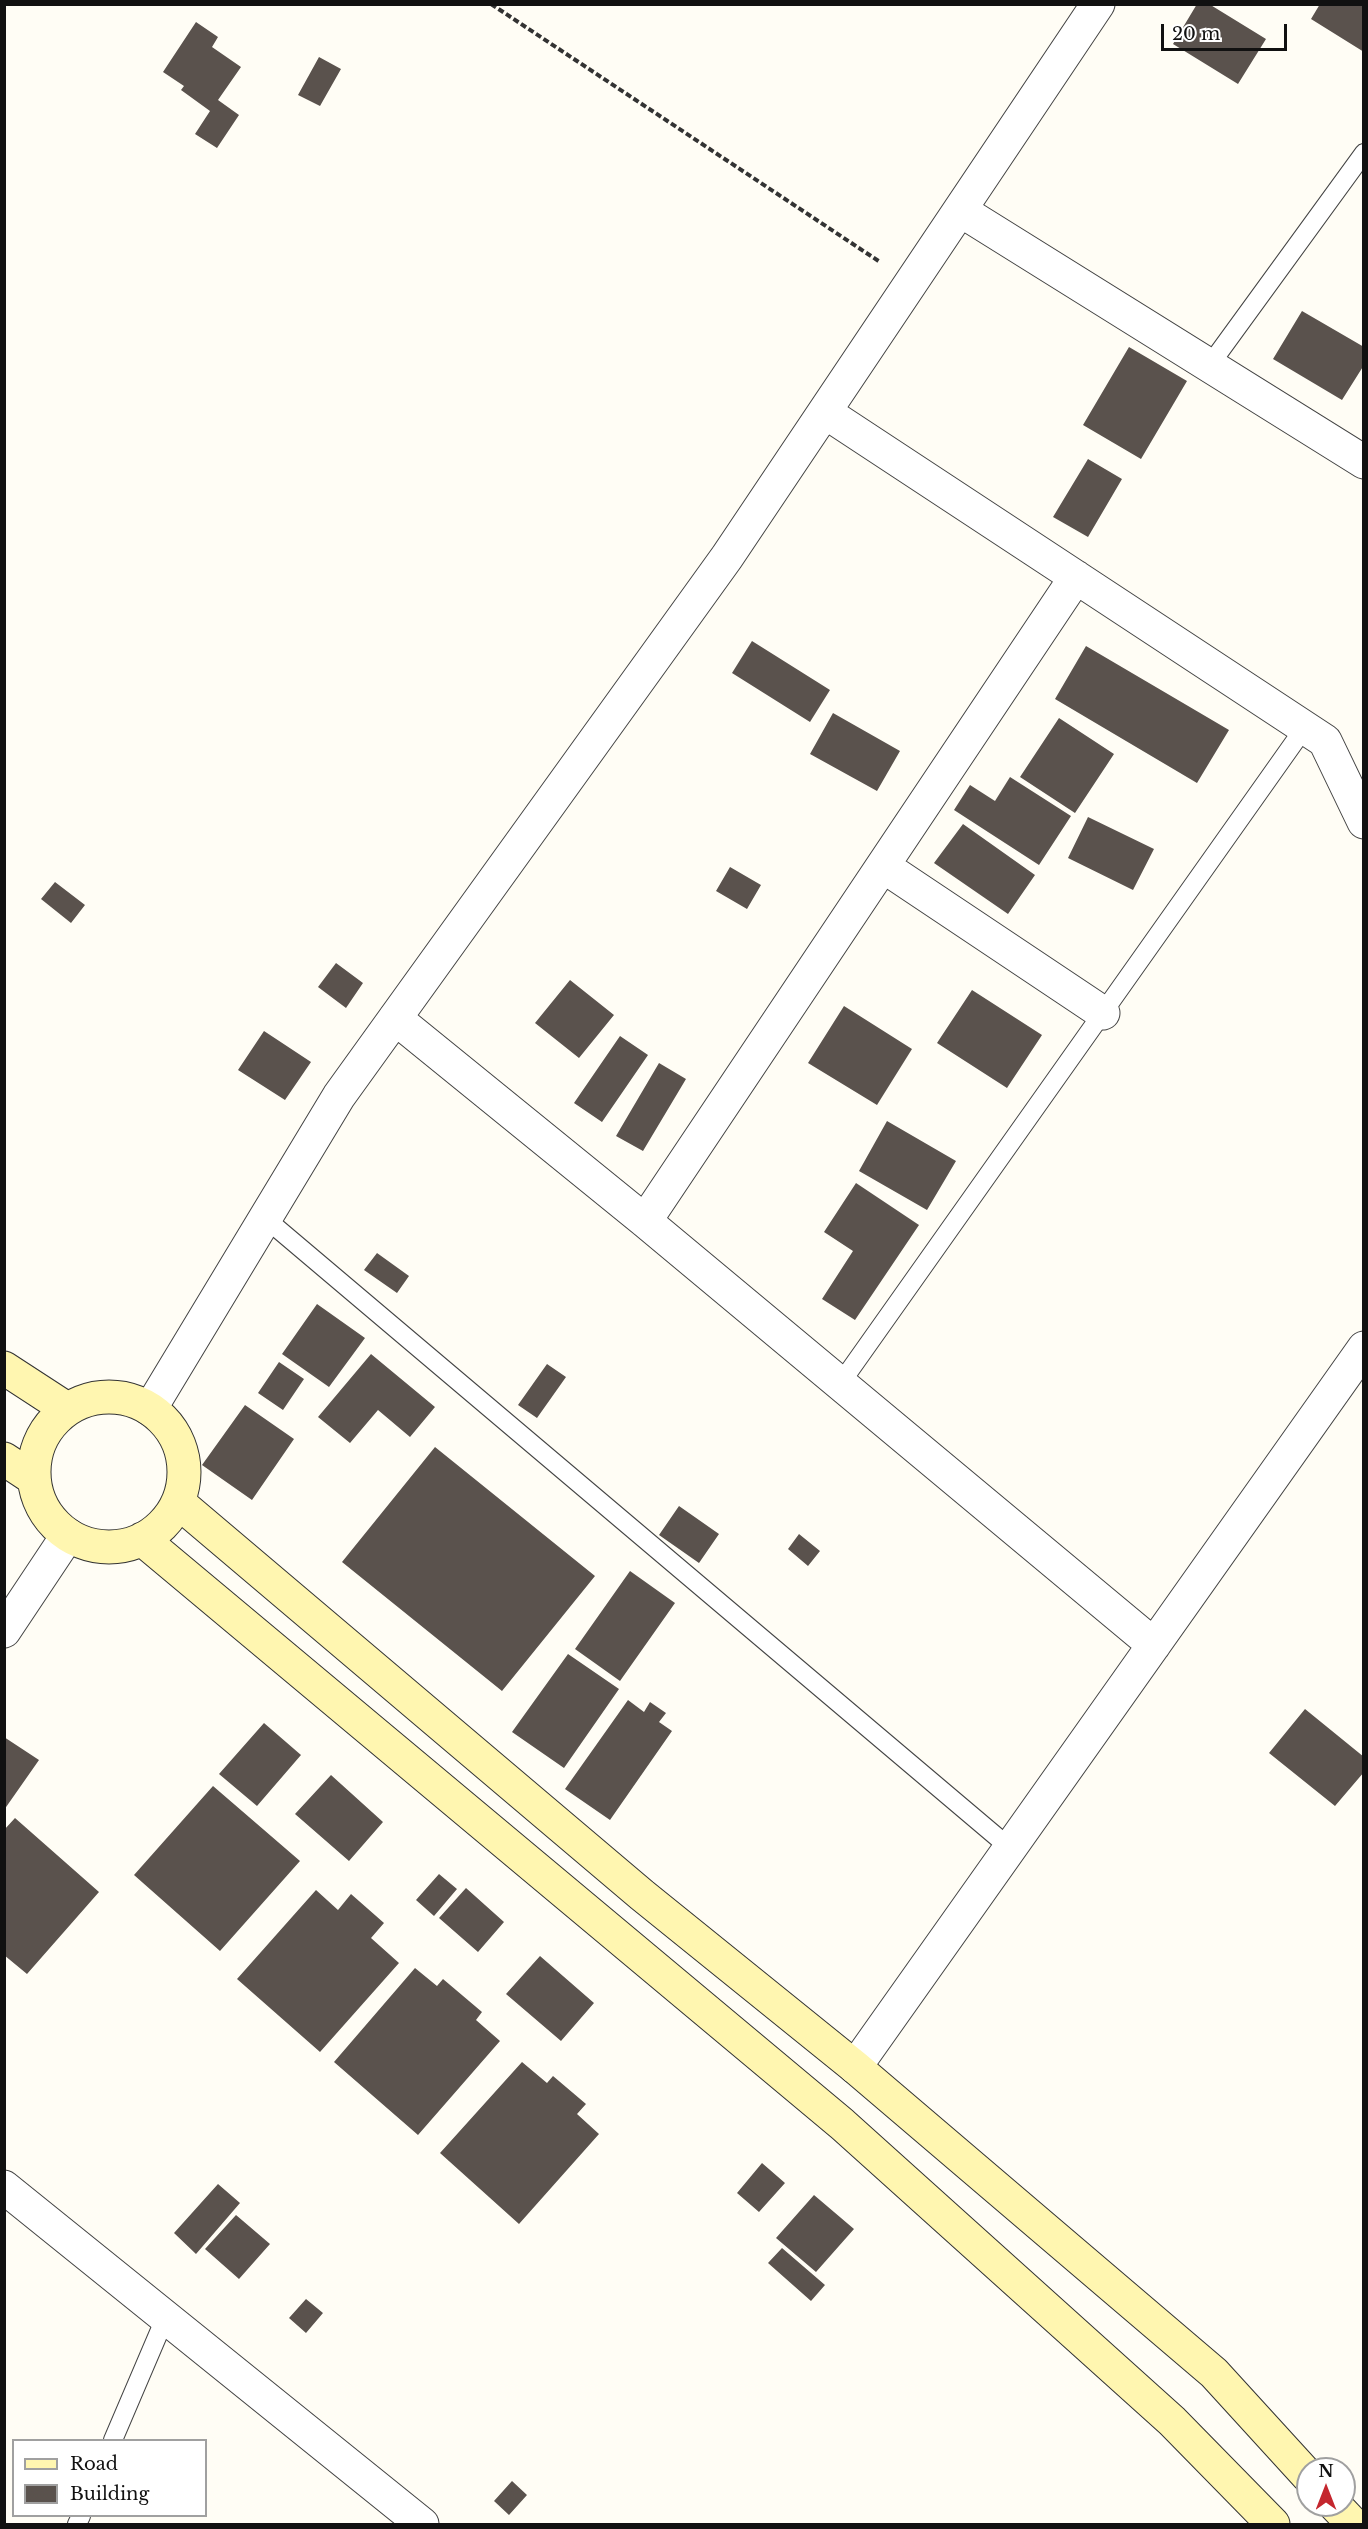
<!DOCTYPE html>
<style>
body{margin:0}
#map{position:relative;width:1368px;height:2529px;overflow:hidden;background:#fffdf5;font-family:"Libre Baskerville",serif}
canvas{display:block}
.frame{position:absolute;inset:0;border:6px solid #111;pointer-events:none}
.legend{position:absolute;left:12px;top:2439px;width:195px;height:78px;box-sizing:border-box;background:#fff;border:2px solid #a0a0a0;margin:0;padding:8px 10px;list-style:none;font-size:18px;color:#111}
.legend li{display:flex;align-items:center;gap:12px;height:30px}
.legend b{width:30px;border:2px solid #a0a0a0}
.north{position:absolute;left:1296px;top:2457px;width:60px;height:60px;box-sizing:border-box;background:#fff;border:2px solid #a0a0a0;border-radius:50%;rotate:0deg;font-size:16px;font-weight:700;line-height:24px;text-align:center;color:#111}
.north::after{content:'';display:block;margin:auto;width:21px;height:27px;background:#c4262e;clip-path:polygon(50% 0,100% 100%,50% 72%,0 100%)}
.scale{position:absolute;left:1161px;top:24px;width:126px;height:27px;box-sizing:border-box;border:3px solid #111;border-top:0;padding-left:8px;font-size:18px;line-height:21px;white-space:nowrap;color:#111;-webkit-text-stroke:4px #fff;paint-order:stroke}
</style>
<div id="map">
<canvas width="1368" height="2529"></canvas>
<div class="frame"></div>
<ul class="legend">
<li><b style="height:8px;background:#fff6b0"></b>Road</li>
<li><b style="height:16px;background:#5a524d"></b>Building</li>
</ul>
<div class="north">N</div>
<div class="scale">20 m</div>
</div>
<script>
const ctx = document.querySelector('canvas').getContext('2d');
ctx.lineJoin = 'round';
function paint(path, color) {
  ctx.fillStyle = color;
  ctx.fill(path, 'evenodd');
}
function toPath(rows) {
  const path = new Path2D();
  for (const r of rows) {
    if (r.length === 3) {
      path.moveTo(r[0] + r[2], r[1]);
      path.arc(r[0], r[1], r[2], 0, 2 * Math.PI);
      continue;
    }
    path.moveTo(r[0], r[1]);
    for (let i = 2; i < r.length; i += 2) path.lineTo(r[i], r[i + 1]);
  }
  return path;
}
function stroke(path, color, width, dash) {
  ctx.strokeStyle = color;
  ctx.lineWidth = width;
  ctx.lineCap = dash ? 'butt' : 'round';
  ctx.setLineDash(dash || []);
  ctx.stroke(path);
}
paint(toPath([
 [1197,4,1209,4,1266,39,1238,84,1173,44],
 [1320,4,1364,4,1364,52,1311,19],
 [196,22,218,37,212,47,241,67,218,100,239,115,217,148,195,134,210,111,181,90,184,86,163,72],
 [319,57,341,69,320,106,298,95],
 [1302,311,1364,347,1364,365,1342,400,1273,359],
 [1129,347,1187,381,1141,459,1083,425],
 [1088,459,1122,479,1088,537,1053,517],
 [752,641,830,690,810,722,732,673],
 [1086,646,1229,730,1197,783,1055,699],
 [833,713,900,751,877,791,810,754],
 [1059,718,1114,754,1075,813,1020,777],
 [1010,777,1071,816,1039,865,954,810,970,785,995,801],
 [1088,817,1154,849,1133,890,1068,858],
 [963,824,1035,875,1008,914,934,863],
 [730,867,761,885,747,909,716,891],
 [55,882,85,905,71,923,41,899],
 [336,963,363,983,346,1008,318,987],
 [570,980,614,1015,579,1058,535,1023],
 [972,990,1042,1035,1007,1088,937,1043],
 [844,1006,912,1049,877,1105,808,1063],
 [264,1031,311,1062,285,1100,238,1070],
 [620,1036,648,1055,602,1122,574,1103],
 [659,1063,686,1079,643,1151,616,1136],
 [887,1121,956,1161,927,1210,859,1171],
 [856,1183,919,1225,855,1320,822,1299,853,1251,824,1232],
 [377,1253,409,1276,397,1293,364,1270],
 [317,1304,365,1338,329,1387,282,1354],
 [371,1354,435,1407,410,1437,378,1410,350,1443,318,1417],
 [279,1362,304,1379,283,1410,258,1393],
 [547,1364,566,1377,537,1418,518,1405],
 [245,1405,294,1439,252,1500,202,1465],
 [435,1447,595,1576,502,1691,342,1562],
 [679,1506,719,1534,699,1563,659,1535],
 [799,1534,820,1551,808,1566,788,1549],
 [630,1571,675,1603,620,1681,575,1649],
 [568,1654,619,1689,564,1768,512,1732],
 [628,1700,644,1712,650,1702,666,1713,659,1722,672,1731,610,1820,565,1789],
 [1305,1709,1364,1757,1364,1772,1335,1806,1269,1753],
 [264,1723,301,1755,257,1806,219,1774],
 [4,1737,39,1760,4,1810],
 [331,1775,383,1822,349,1861,295,1814],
 [213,1786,300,1861,220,1951,134,1875],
 [15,1818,99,1892,27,1974,4,1955,4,1830],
 [439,1874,457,1889,434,1916,416,1900],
 [466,1888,504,1922,478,1952,439,1918],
 [316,1890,338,1910,351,1894,384,1923,371,1938,399,1963,320,2052,237,1979],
 [540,1956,594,2003,561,2041,506,1994],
 [415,1968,437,1986,443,1979,482,2012,476,2020,500,2041,418,2135,334,2062],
 [522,2062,547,2083,553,2076,586,2104,577,2114,599,2134,519,2224,440,2153],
 [762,2163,785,2183,759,2212,737,2193],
 [218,2184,240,2203,196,2254,174,2233],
 [814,2195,854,2229,816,2272,776,2238],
 [236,2215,270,2244,239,2279,205,2249],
 [782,2248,825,2285,811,2301,768,2263],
 [306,2299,323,2313,306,2333,289,2318],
 [512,2481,527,2495,509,2515,494,2501]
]), '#5a524d');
const lane = toPath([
 [1209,366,1364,153],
 [265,1218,1010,1848],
 [840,1384,1305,727],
 [113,2440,166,2316],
 [77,2524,81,2516]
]);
const street = toPath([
 [960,210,1364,462],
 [825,412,1325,741,1364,822],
 [883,866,1103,1013],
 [395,1018,645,1221,1154,1645],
 [645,1221,1076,577],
 [150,1409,339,1096,727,557,1098,4],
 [4,1631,68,1535],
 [855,2067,1364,1348],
 [4,2187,422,2524]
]);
const secondary = toPath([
 [4,1368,67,1409],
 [109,1472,75],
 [4,1459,33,1478],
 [178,1502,642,1895,855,2067,1214,2373,1308,2476],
 [142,1539,842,2124,1172,2421,1273,2524],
 [1335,2505,1353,2524]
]);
stroke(lane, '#444', 20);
stroke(street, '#444', 35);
stroke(secondary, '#333', 35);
stroke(toPath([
 [491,4,880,262]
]), '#333', 4, [6, 3]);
stroke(lane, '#fff', 18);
stroke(street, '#fff', 33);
stroke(secondary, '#fff6b0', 33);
</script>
